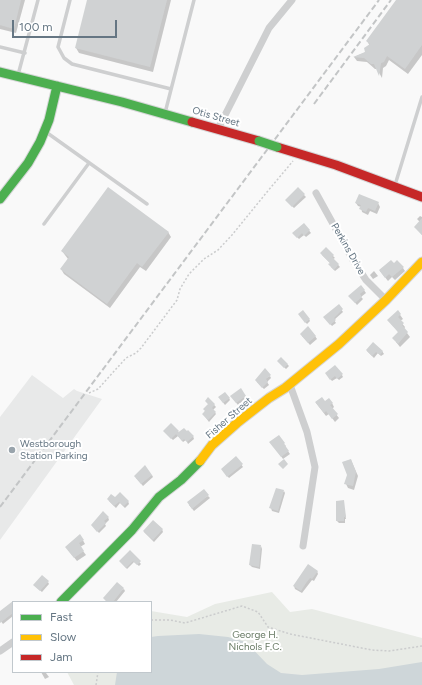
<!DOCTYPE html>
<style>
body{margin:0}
#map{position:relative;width:422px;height:685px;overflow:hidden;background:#f9f9f9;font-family:Figtree,sans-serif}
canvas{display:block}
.legend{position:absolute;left:12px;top:601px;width:140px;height:72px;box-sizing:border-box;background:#fff;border:1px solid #c1c8cd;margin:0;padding:5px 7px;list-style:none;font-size:12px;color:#657683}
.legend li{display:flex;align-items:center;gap:8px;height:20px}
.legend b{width:20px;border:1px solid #c1c8cd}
.scale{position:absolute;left:12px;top:20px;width:105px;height:18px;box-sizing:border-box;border:2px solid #657683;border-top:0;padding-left:5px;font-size:12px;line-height:14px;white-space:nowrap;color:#657683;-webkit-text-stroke:3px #fff;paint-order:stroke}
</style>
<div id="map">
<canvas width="422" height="685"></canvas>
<ul class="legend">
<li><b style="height:5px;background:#4caf50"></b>Fast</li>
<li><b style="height:5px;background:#ffc107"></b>Slow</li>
<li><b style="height:5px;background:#c62828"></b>Jam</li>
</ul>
<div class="scale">100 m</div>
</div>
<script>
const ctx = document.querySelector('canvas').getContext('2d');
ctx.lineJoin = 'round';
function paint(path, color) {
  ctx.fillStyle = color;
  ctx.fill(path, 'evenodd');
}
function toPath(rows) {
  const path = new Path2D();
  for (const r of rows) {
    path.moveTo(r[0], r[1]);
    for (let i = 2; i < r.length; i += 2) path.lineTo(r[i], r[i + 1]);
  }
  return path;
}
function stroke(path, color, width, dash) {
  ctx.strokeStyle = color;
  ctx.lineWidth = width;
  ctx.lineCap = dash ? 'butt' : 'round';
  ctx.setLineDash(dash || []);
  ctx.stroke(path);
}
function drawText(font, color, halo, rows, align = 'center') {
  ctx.font = font + ' Figtree,sans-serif';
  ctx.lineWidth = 4;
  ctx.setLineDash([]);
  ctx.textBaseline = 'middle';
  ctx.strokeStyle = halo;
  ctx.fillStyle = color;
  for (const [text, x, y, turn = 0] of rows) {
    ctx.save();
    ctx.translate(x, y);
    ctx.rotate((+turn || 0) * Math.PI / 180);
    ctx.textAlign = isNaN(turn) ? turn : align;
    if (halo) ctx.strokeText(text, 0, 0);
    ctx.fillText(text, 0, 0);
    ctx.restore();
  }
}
paint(toPath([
 [32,375,63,398,74,389,77,391,102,399,0,540,0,417]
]), '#e8e9e9');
paint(toPath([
 [272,592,290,612,312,609,422,638,422,685,74,685,67,672,151,672,151,611,187,617,215,604]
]), '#e8ebe6');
paint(toPath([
 [199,634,228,637,246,642,267,664,281,673,302,675,379,669,422,662,422,685,115,685,117,672,151,672,151,637,158,636]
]), '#ced6d9');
paint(toPath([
 [0,0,25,0,16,33,0,29],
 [88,0,171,0,153,72,79,53,76,48],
 [397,0,422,0,422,55,408,74,389,60,386,66,383,68,382,78,377,69,375,69,367,62,357,61,354,57,366,52,370,46,367,41],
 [298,189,306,197,294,208,288,202],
 [356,203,378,203,380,207,377,214,370,211,368,215,362,212,361,207,358,206],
 [420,216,422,217,422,235,415,227,420,222,417,219],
 [304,224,311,233,306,237,304,235,299,239,295,235],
 [168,232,171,237,146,271,140,267,110,308,64,274,61,269,68,259,62,251],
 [322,255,333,256,335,258,333,259,340,267,335,271,331,267,331,264],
 [403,268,405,271,395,280,392,277,388,281,380,271],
 [374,271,378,276,373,279,370,275],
 [361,286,366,293,361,297,363,299,357,305,351,298],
 [339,306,343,312,334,320,336,323,332,326,326,319],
 [398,312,403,319,400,321,405,327,404,329,410,337,400,347,396,342,399,333,389,321],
 [301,317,309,319,310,321,307,324],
 [302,336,315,336,317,339,310,345],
 [367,351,382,351,384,354,381,356,378,353,374,358],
 [280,363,287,364,289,366,286,369],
 [342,375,343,377,339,380,337,378,332,381,328,376],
 [270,376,271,378,267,382,269,385,264,389,257,382],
 [245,396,246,398,238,405,233,399],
 [208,398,216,407,213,410,216,414,209,422,203,414,209,405,206,401],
 [229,398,230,400,225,405,221,400],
 [325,402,332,403,334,407,332,409,339,418,335,422,329,414,326,416,316,403],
 [178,432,179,433,193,436,194,439,188,444,186,440,183,442,178,436,173,440,166,433],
 [272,444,284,444,286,446,285,447,290,454,283,459],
 [236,457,243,467,229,478,224,472],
 [351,460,358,476,354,490,348,488,346,484],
 [152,475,153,477,143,486,136,478],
 [284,491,285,493,279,513,272,511,271,508],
 [208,496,210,498,194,511,189,505],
 [115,499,128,501,129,504,125,508,120,503,116,508,109,501],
 [343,501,346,519,345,519,345,523,339,523,337,521],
 [108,517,109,520,105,524,106,526,99,533,94,527],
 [162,529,163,532,154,542,144,532],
 [80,535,85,544,80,547,86,555,77,561,68,550],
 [261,546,262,549,260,569,252,567,250,565],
 [130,552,141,564,139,566,134,562,127,569,120,561],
 [317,571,318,574,314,581,312,580,302,593,295,589,294,586],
 [48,582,49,584,42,592,36,587],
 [124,589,125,591,116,602,107,602,104,598],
 [0,612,12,614,13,616,3,624,0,620],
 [41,672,47,672,46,673,49,677,45,679]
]), '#0003');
paint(toPath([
 [0,0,21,0,14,29,0,25],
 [87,0,167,0,150,67,75,48],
 [396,0,422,0,422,45,405,69,387,56,384,62,381,63,379,76,374,64,371,64,364,58,353,57,365,52,364,48,370,44,366,41],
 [108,187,169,232,142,267,137,263,107,304,60,269,69,257,61,251],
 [298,187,305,194,292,207,285,200],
 [359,194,379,202,375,211,368,208,366,212,359,209,361,205,355,203],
 [422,218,422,235,414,227],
 [304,223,310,230,304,236,302,233,297,238,292,233],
 [326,247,334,255,332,257,339,264,334,270,328,264,330,263,320,253],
 [391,260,394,263,397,260,404,267,392,277,389,274,385,278,379,270],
 [361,285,365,290,360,294,362,297,355,303,348,296],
 [339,304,343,309,334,318,336,320,330,325,323,317],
 [303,310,310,319,305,323,298,314],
 [398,310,401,314,398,317,404,323,402,325,408,332,398,344,392,338,398,332,387,320],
 [308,326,316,336,308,343,300,334],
 [373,342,383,351,380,355,376,352,372,356,366,350],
 [281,357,288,364,284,368,277,361],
 [335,365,343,374,337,379,335,376,330,380,325,373],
 [265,368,271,375,266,379,268,382,262,388,255,380],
 [241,388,246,396,236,403,230,396],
 [225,392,230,398,223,403,218,397],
 [208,397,215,404,212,408,216,412,208,420,202,414,205,411,203,409,208,404,212,408,205,401],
 [322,397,325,401,329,398,333,403,330,405,338,414,332,419,326,411,324,413,315,402],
 [171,423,179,431,171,439,163,431],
 [184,428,187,431,188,430,194,436,187,442,184,439,182,441,176,434],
 [279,435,285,443,284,444,289,451,281,457,269,442],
 [236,456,243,464,227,477,221,469],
 [284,459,288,464,283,469,278,464],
 [351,459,356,472,353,486,344,484,347,475,342,462],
 [145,465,152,475,141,484,134,476],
 [276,488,284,490,278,511,269,508],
 [204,489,209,495,192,509,187,502],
 [120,492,129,501,124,506,119,502,114,506,107,499,111,494,115,497],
 [344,500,346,517,344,517,344,521,336,521,336,501],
 [103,511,109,517,104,521,106,523,97,532,91,525],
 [153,520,163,529,153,540,143,531],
 [80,534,84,540,79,543,84,551,74,558,65,547],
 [252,544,261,545,259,567,249,565],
 [130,550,141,561,137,565,133,561,126,568,119,561],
 [308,564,318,571,312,579,310,578,306,583,301,591,293,586],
 [42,575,49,581,40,591,33,585],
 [117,582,124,588,113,602,107,602,103,598],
 [13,601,13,613,0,623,0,611]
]), '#d0d2d3');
const fast = toPath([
 [0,72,122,102,192,122],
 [0,199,28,163,40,142,49,120,57,86],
 [61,602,132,530,159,497,181,480,200,461]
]);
const slow = toPath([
 [200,461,212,445,237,423,269,398,285,388,339,344,386,300,422,262]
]);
const jam = toPath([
 [192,122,259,141],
 [277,147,336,165,422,197]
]);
stroke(fast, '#d5d6d7', 11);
stroke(slow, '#d5d6d7', 11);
stroke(jam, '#d5d6d7', 11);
stroke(toPath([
 [89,393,98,389,126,358,136,353,141,348,177,300,180,289,189,274,204,259,218,250,232,235,267,192,293,161],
 [151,620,170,620,185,623,242,606,258,612,268,627,290,634,372,650,389,651,422,646],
 [96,685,98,672]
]), '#cbcccd', 1.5, [2, 2]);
stroke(toPath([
 [70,0,58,47,64,58,72,64,171,89],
 [0,47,25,53],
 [18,75,38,0],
 [165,113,194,0],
 [46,132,147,204],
 [395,185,422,97],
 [44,224,89,163]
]), '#cecfd0', 3.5);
stroke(toPath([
 [218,129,269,28,292,0],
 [316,193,353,260,366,280,386,300],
 [290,385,307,432,315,467,303,546],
 [0,651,13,642]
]), '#cecfd0', 7);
stroke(fast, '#4caf50', 9);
stroke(slow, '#ffc107', 9);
stroke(jam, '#c62828', 9);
stroke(toPath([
 [314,104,391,0],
 [0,507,379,0]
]), '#c3c5c6', 2, [6, 3]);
const fastBridge = toPath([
 [259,141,277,147]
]);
stroke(fastBridge, '#d5d6d7', 11, []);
stroke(fastBridge, '#4caf50', 9);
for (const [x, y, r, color] of [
 [12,450,4,"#99a4ac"]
]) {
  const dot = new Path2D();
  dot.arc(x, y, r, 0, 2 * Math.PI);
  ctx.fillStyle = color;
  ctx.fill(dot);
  stroke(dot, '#fff', 1.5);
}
drawText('10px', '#657683', '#fff', [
 ["Otis Street",216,117,16],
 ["Perkins Drive",348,249,60],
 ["Fisher Street",229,418,-41]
]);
drawText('10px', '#657683', '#fff', [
 ["Westborough",20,444],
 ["Station Parking",20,456]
], 'left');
drawText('10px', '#687a64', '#fff', [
 ["George H.",255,635],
 ["Nichols F.C.",255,647]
]);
</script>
